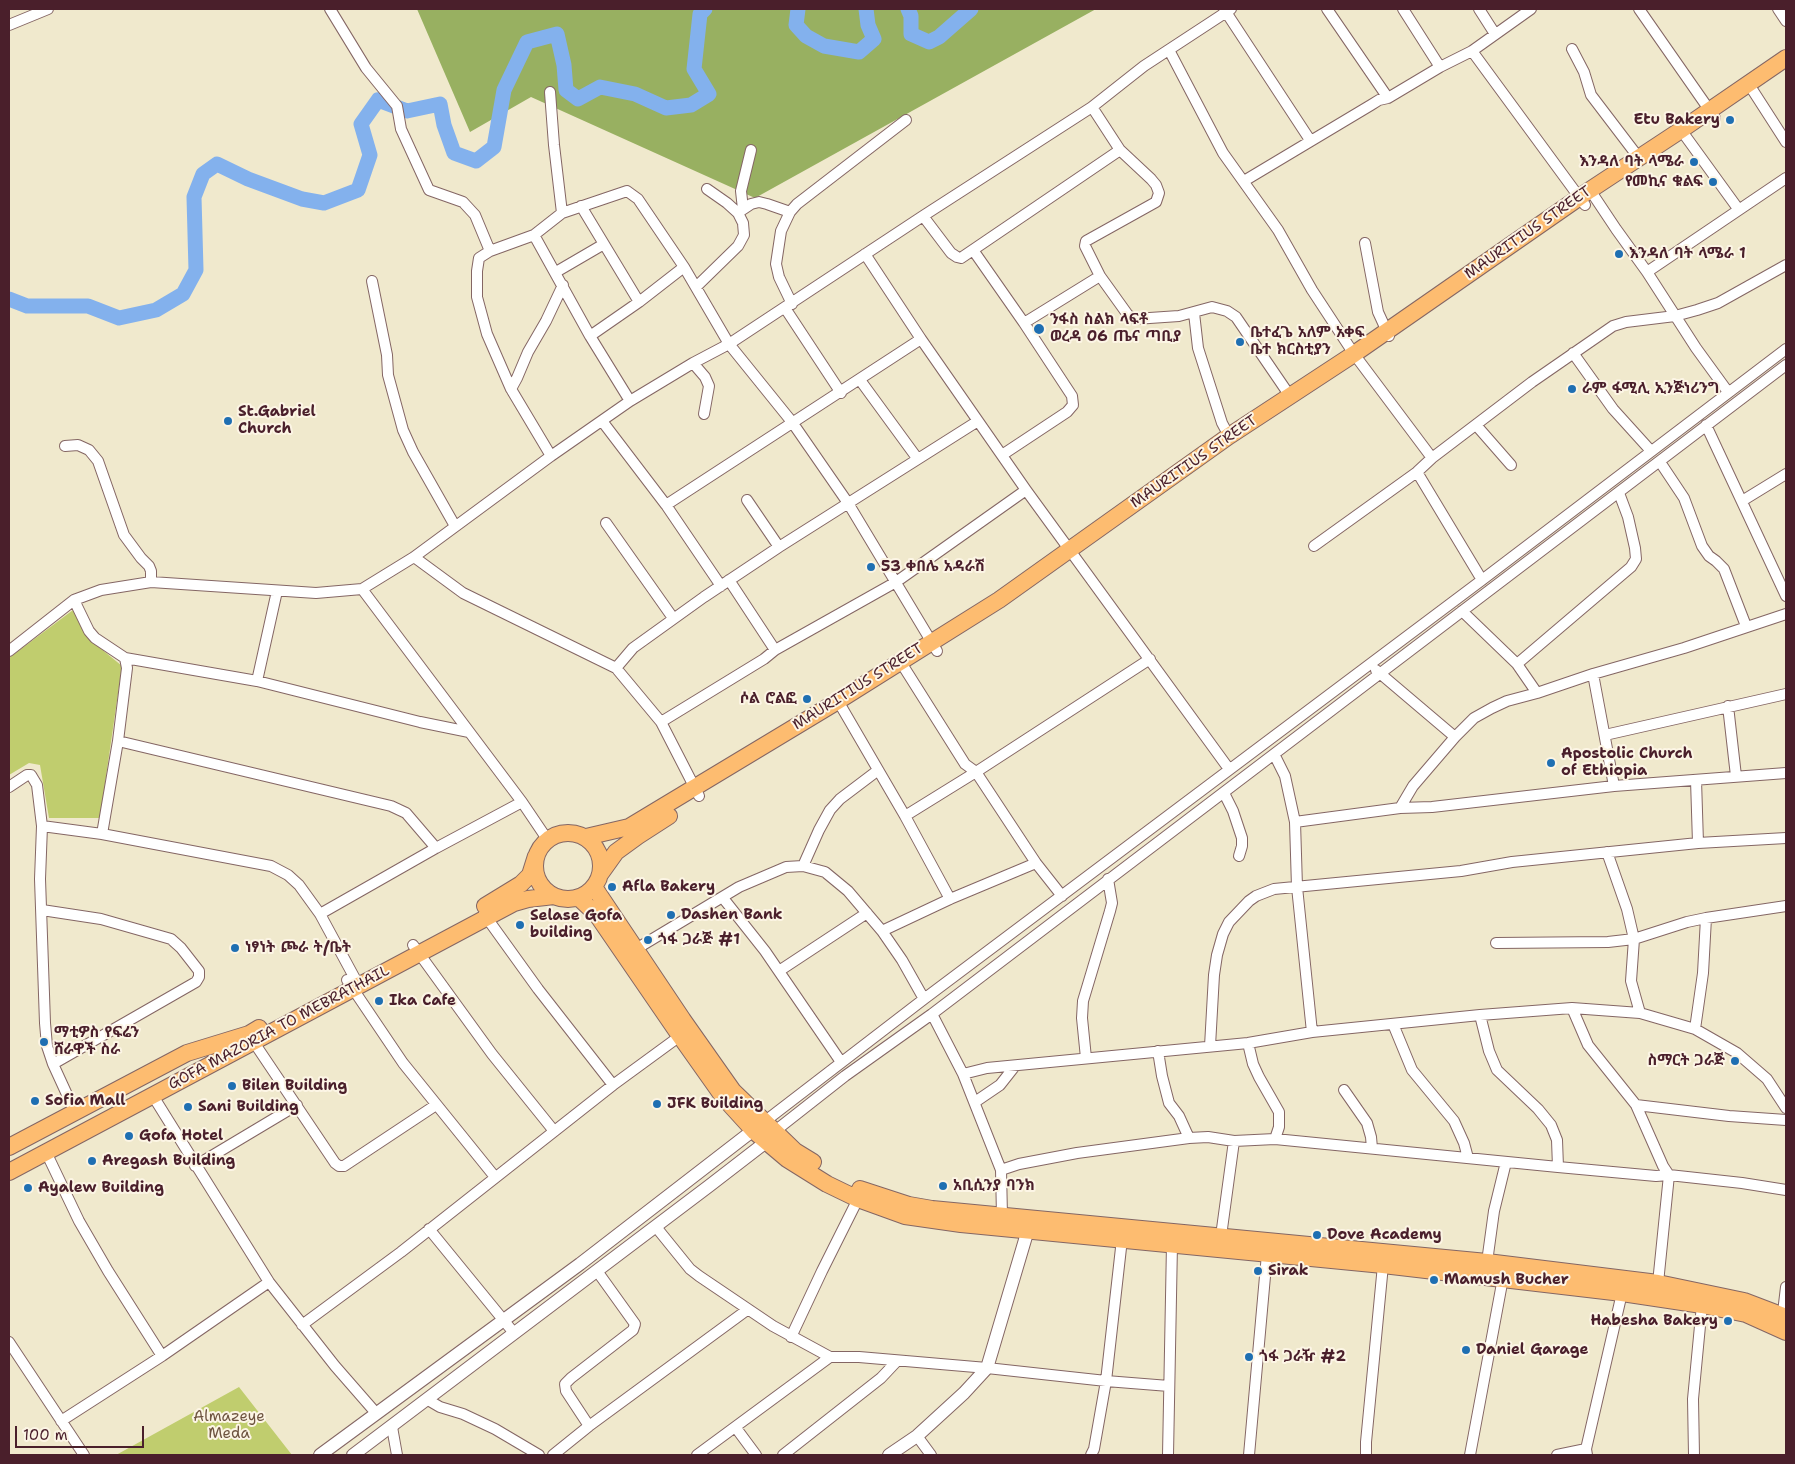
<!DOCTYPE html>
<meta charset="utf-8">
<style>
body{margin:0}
#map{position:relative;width:1795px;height:1464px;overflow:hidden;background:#f0e9cd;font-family:"Shantell Sans",sans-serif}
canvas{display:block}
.frame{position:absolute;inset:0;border:10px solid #4a1f2b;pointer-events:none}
.scale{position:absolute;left:15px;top:1426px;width:129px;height:22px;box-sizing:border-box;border:2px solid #4a1f2b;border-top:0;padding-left:6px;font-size:15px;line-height:18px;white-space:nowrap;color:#4a1f2b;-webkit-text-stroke:4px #fcf5e5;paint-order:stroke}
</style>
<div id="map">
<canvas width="1795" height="1464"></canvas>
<div class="frame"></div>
<div class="scale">100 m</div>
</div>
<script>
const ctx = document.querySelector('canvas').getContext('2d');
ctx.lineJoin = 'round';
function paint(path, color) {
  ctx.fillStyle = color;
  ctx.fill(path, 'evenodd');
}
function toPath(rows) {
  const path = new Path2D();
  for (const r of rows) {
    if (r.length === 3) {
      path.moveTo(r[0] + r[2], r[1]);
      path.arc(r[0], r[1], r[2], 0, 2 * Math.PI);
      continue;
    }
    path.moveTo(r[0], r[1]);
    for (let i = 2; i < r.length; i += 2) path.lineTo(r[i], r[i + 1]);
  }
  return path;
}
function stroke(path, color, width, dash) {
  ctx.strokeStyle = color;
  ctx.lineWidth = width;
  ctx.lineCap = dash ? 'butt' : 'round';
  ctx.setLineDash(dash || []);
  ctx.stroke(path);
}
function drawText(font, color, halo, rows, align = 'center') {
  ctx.font = font + ' "Shantell Sans","Noto Sans Ethiopic",sans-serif';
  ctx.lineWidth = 4;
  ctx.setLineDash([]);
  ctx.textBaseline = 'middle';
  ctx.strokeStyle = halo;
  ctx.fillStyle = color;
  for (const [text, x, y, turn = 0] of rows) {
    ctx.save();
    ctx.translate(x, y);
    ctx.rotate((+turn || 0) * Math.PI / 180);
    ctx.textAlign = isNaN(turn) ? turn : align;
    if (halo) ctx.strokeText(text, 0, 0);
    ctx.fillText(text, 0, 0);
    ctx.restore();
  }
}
paint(toPath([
 [73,610,88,638,122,666,100,818,49,818,40,765,29,763,9,775,9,658],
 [239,1387,292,1455,116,1455]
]), '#c0cd6e');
paint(toPath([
 [417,9,1096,9,755,198,531,97,470,132]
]), '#98b061');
stroke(toPath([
 [798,9,796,25,806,36,824,46,859,52,874,39,868,25,866,9],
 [908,9,911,16,911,34,929,42,939,37,971,9],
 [9,299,27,306,88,306,119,318,156,310,183,294,196,270,194,197,203,174,217,164,248,179,302,199,324,203,358,190,370,155,361,124,378,100,407,111,440,104,444,125,454,153,476,161,494,147,504,90,527,42,557,34,564,65,566,90,578,99,600,87,635,94,666,108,691,105,709,94,694,69,700,14,705,9]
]), '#83b1ed', 15);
const minor = toPath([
 [330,9,366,68,397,106,401,129,429,190,463,202,475,215,490,251],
 [1224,9,1310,140],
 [1327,9,1388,98],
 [1403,9,1440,67],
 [1479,9,1495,34],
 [1639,9,1715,118],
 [1778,9,1786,21],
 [9,25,48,9],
 [1572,49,1584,72,1591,95,1639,158],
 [1169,50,1223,153,1278,230,1312,290,1354,354,1432,458],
 [1472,51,1585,205],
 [1748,83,1786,142],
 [550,92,554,145,562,213],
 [1092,107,1144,66,1231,9],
 [1681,130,1739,210],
 [1244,181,1371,105,1379,100,1388,98,1440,67,1472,51,1531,9],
 [1590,190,1616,229,1647,272,1696,348,1728,392],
 [581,206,639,302],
 [743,209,741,191,751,150],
 [739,212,751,204,759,202,767,204,790,212],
 [923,216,951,253,957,257,961,258,1120,150],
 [534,235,590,336],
 [1365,243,1378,312,1389,336],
 [973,250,1024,323,1072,396,1073,405,1067,412,1002,455],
 [865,254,921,339,1026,490,1229,769],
 [556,272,604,244],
 [1647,272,1786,178],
 [372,281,387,355,388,375,403,430,413,452,455,526],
 [696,287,738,246,744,235,743,223,738,213,727,203,707,189],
 [792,304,779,277,776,264,781,231,790,212,797,204,906,120],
 [785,308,841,393],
 [1194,313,1198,348,1222,423,1229,436],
 [1024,323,1100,276],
 [1573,353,1613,409,1651,451],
 [693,363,705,377,709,386,704,414],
 [860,380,917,458],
 [511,389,517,378,528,352,546,321,563,285],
 [630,401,590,336,639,302,684,267],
 [602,421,666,505,721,586],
 [1476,425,1511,465],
 [1706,425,1786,596],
 [65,446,78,445,89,450,98,461,124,535,141,558,149,566,151,571,151,582],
 [551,456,511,389,487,334,477,297,477,271,479,258,490,251,534,235,562,213,627,191,638,199,684,267,729,344,792,422,848,503,937,651],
 [1660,462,1684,498,1702,546,1709,556,1716,561,1724,569,1746,626],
 [1417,472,1482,580],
 [747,500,779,547],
 [1742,501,1786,474],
 [666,505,921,339],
 [606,523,673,618],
 [1314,546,1417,472,1432,458,1532,382,1613,326,1626,322,1675,316,1697,310,1718,303,1786,265],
 [414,557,463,593,616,668,661,722,699,796],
 [729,580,775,650],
 [362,589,522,802,547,839],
 [74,600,89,631,95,638,125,658,127,668,118,741,102,834],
 [1462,611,1517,664,1537,693],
 [9,651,74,600,101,590,151,582,316,593,362,589,414,557,551,456,630,401,693,363,729,344,923,216,1092,107,1120,150,1151,179,1156,185,1159,193,1156,202,1086,241,1085,246,1100,276,1128,315,1135,319,1179,316,1212,307,1227,311,1236,317,1290,396],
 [125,658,257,681,420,722,469,732],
 [900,661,965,764,976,772,1036,863,1062,896],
 [1517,664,1631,567,1636,559,1635,548,1628,517,1619,493],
 [616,668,633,648,704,597,779,547,978,421],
 [1376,670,1455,737],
 [1593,674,1614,786],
 [257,681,277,591],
 [838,701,905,816,950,899],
 [1728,706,1736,776],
 [661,722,764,659,775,650,896,582,1026,490],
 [1605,735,1786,694],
 [118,741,391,806,406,813,436,848],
 [1274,754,1285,776,1295,822,1297,887,1312,1032],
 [1696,780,1698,843],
 [9,787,27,775,31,775,37,785,42,826,40,879,45,1023,47,1046,53,1064,75,1112],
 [1224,793,1233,811,1242,838,1242,846,1239,856],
 [1400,808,1413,786,1455,737,1474,718,1492,708,1507,701,1537,693,1593,674,1684,648,1786,614],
 [905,816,976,772,1150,659],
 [1295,822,1400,808,1432,807,1614,786,1786,773],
 [42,826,102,834,271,866,288,875,299,885,320,914,359,986],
 [1607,852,1627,909,1634,939,1631,981,1640,1013],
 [803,866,819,830,830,810,840,799,877,771],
 [723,898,765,951,841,1062],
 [42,910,101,919,171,939,181,948,199,971,199,977,196,982,53,1064],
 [320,914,436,848,522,802],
 [484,914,538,989,613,1085],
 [882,931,950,899,1036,863],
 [1496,943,1608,942,1634,939,1687,922,1706,918,1786,906],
 [413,945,492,1054,554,1131],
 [636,949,739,887,786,867,803,866,825,872,848,891,882,931,902,960,924,999],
 [779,971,867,913],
 [347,980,403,1063,495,1177],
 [1572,1008,1588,1045,1636,1105,1663,1166,1669,1175,1658,1283],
 [932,1014,963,1074,1001,1170,1002,1216],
 [1480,1015,1489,1051,1497,1070,1538,1109,1551,1125,1557,1140,1558,1167],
 [1393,1024,1412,1070,1454,1121,1464,1143,1468,1158],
 [1695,1029,1703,973,1706,918],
 [251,1038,335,1163,339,1166,344,1166,436,1105],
 [1248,1043,1253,1064,1259,1077,1279,1112,1279,1127,1275,1139],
 [1210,1046,1214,975,1217,955,1223,934,1229,922,1249,901,1256,896,1274,889,1461,871,1512,862,1698,843,1786,838],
 [1158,1051,1162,1076,1169,1103,1179,1116,1189,1138],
 [1086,1058,1082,1018,1083,1001,1110,911,1112,903,1108,879],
 [963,1074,987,1068,1248,1043,1312,1032,1480,1015,1572,1008,1640,1013,1695,1029,1737,1053,1767,1079,1786,1108],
 [1344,1090,1367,1123,1371,1137,1372,1148],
 [153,1096,269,1282,335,1366,376,1413],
 [975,1102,1000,1085,1015,1066],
 [1636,1105,1729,1116,1786,1120],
 [764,1122,924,999,1482,580,1786,349],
 [775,1131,845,1076,932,1014,1786,365],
 [46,1152,79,1221,108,1271,162,1356],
 [195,1166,297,1105],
 [1001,1170,1019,1164,1077,1153,1189,1138,1208,1137,1234,1141,1275,1139,1558,1167,1656,1176,1669,1175,1742,1183,1786,1190],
 [656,1227,690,1269,699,1276,773,1326,830,1357,859,1357,987,1368,1106,1381,1169,1386],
 [429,1229,514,1333],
 [1221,1236,1234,1141],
 [1487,1262,1494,1211,1506,1162],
 [1782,1321,1786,1287],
 [302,1325,401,1252,613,1085,680,1036],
 [791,1337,822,1271,858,1199],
 [9,1342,84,1455],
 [428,1400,440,1407,463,1414,495,1429,539,1455],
 [61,1421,162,1356,269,1282],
 [589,1426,566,1391,565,1384,571,1378,633,1330,635,1324,597,1271],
 [392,1427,397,1455],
 [736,1428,756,1455],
 [917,1436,931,1455],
 [553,1455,589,1426,747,1310],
 [697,1455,830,1357],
 [783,1455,881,1378,897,1361],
 [1091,1455,1094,1449,1106,1381,1122,1239],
 [1168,1455,1172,1244],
 [1249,1455,1267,1254],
 [1366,1455,1366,1442,1383,1265],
 [1470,1455,1503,1278],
 [1557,1455,1586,1449],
 [1587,1455,1586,1449,1622,1293],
 [1694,1455,1693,1399,1702,1305]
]);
const tertiary = toPath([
 [320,1455,580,1264,760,1125],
 [353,1455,709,1186,766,1142,772,1135],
 [889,1455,917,1436,964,1393,987,1368,1030,1223]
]);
const primary = toPath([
 [568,866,33],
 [586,837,629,827,838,701,999,600,1229,436,1354,354,1590,190,1681,130,1786,58],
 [601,873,616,852,638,836,669,816],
 [594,887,683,1020,733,1091,795,1151,813,1162],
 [579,898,597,915,680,1036,724,1098,755,1132,787,1159,827,1184,858,1199,905,1216,961,1224,1383,1265,1622,1293,1702,1305,1746,1314,1786,1332],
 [485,906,521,884,530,875,536,856],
 [9,1147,187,1053,249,1034,259,1028],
 [9,1172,514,903,528,899,554,896],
 [860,1189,909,1205,932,1209,1487,1262,1658,1283,1744,1301,1786,1317]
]);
stroke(minor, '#846664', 12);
stroke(tertiary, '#846664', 14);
stroke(primary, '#846664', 18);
stroke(minor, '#fff', 10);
stroke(tertiary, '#fff', 12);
stroke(primary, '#fdbc70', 16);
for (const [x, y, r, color] of [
 [1730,120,5,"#1f6fb2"],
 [1694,162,5,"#1f6fb2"],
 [1713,182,5,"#1f6fb2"],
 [1619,254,5,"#1f6fb2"],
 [1039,329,6,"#1f6fb2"],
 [1240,342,5,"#1f6fb2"],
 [1572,389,5,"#1f6fb2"],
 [228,421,5,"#1f6fb2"],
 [871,567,5,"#1f6fb2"],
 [807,699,5,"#1f6fb2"],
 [1551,763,5,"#1f6fb2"],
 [612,887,5,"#1f6fb2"],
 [671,915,5,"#1f6fb2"],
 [520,925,5,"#1f6fb2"],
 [648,940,5,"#1f6fb2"],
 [235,948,5,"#1f6fb2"],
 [379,1001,5,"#1f6fb2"],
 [44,1042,5,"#1f6fb2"],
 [1735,1061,5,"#1f6fb2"],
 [232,1086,5,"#1f6fb2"],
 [35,1101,5,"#1f6fb2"],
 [657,1104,5,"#1f6fb2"],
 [188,1107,5,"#1f6fb2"],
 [129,1136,5,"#1f6fb2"],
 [92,1161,5,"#1f6fb2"],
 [943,1186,5,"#1f6fb2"],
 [28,1188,5,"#1f6fb2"],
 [1317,1235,5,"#1f6fb2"],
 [1258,1271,5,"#1f6fb2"],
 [1434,1280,5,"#1f6fb2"],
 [1728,1321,5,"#1f6fb2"],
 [1466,1350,5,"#1f6fb2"],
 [1249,1357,5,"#1f6fb2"]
]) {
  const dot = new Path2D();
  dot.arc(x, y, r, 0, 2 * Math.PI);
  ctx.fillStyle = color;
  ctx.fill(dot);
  stroke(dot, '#fcf5e5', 2);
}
drawText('bold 15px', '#4a1f2b', '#fcf5e5', [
 ["Etu Bakery",1720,120,"right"],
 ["እንዳለ ባት ላሜራ",1684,162,"right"],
 ["የመኪና ቁልፍ",1703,182,"right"],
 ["እንዳለ ባት ላሜራ 1",1629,254],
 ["ንፋስ ስልክ ላፍቶ",1050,320],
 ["ወረዳ 06 ጤና ጣቢያ",1050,337],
 ["ቤተፈጌ አለም አቀፍ",1250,333],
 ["ቤተ ክርስቲያን",1250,350],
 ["ራም ፋሚሊ ኢንጅነሪንግ",1582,389],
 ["St.Gabriel",238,412],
 ["Church",238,429],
 ["53 ቀበሌ አዳራሽ",881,567],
 ["ሶል ሮልፎ",797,699,"right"],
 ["Apostolic Church",1561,754],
 ["of Ethiopia",1561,771],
 ["Afla Bakery",622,887],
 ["Dashen Bank",681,915],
 ["Selase Gofa",530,916],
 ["building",530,933],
 ["ጎፋ ጋራጅ #1",658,940],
 ["ነፃነት ጮራ ት/ቤት",245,948],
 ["Ika Cafe",389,1001],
 ["ማቲዎስ የፍሬን",54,1033],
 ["ሸራዋች ስራ",54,1050],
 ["ስማርት ጋራጅ",1725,1061,"right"],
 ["Bilen Building",242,1086],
 ["Sofia Mall",45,1101],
 ["JFK Building",667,1104],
 ["Sani Building",198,1107],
 ["Gofa Hotel",139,1136],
 ["Aregash Building",102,1161],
 ["አቢሲንያ ባንክ",953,1186],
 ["Ayalew Building",38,1188],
 ["Dove Academy",1327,1235],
 ["Sirak",1268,1271],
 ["Mamush Bucher",1444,1280],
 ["Habesha Bakery",1718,1321,"right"],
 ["Daniel Garage",1476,1350],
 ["ጎፋ ጋራዥ #2",1259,1357]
], 'left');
drawText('15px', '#4a1f2b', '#fcf5e5', [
 ["MAURITIUS STREET",1528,233,-35],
 ["MAURITIUS STREET",1194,462,-35],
 ["MAURITIUS STREET",858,687,-32],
 ["GOFA MAZORIA TO MEBRATHAIL",279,1028,-28]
]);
drawText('15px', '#6d533f', '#fcf5e5', [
 ["Almazeye",229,1417],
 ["Meda",229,1434]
]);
</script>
